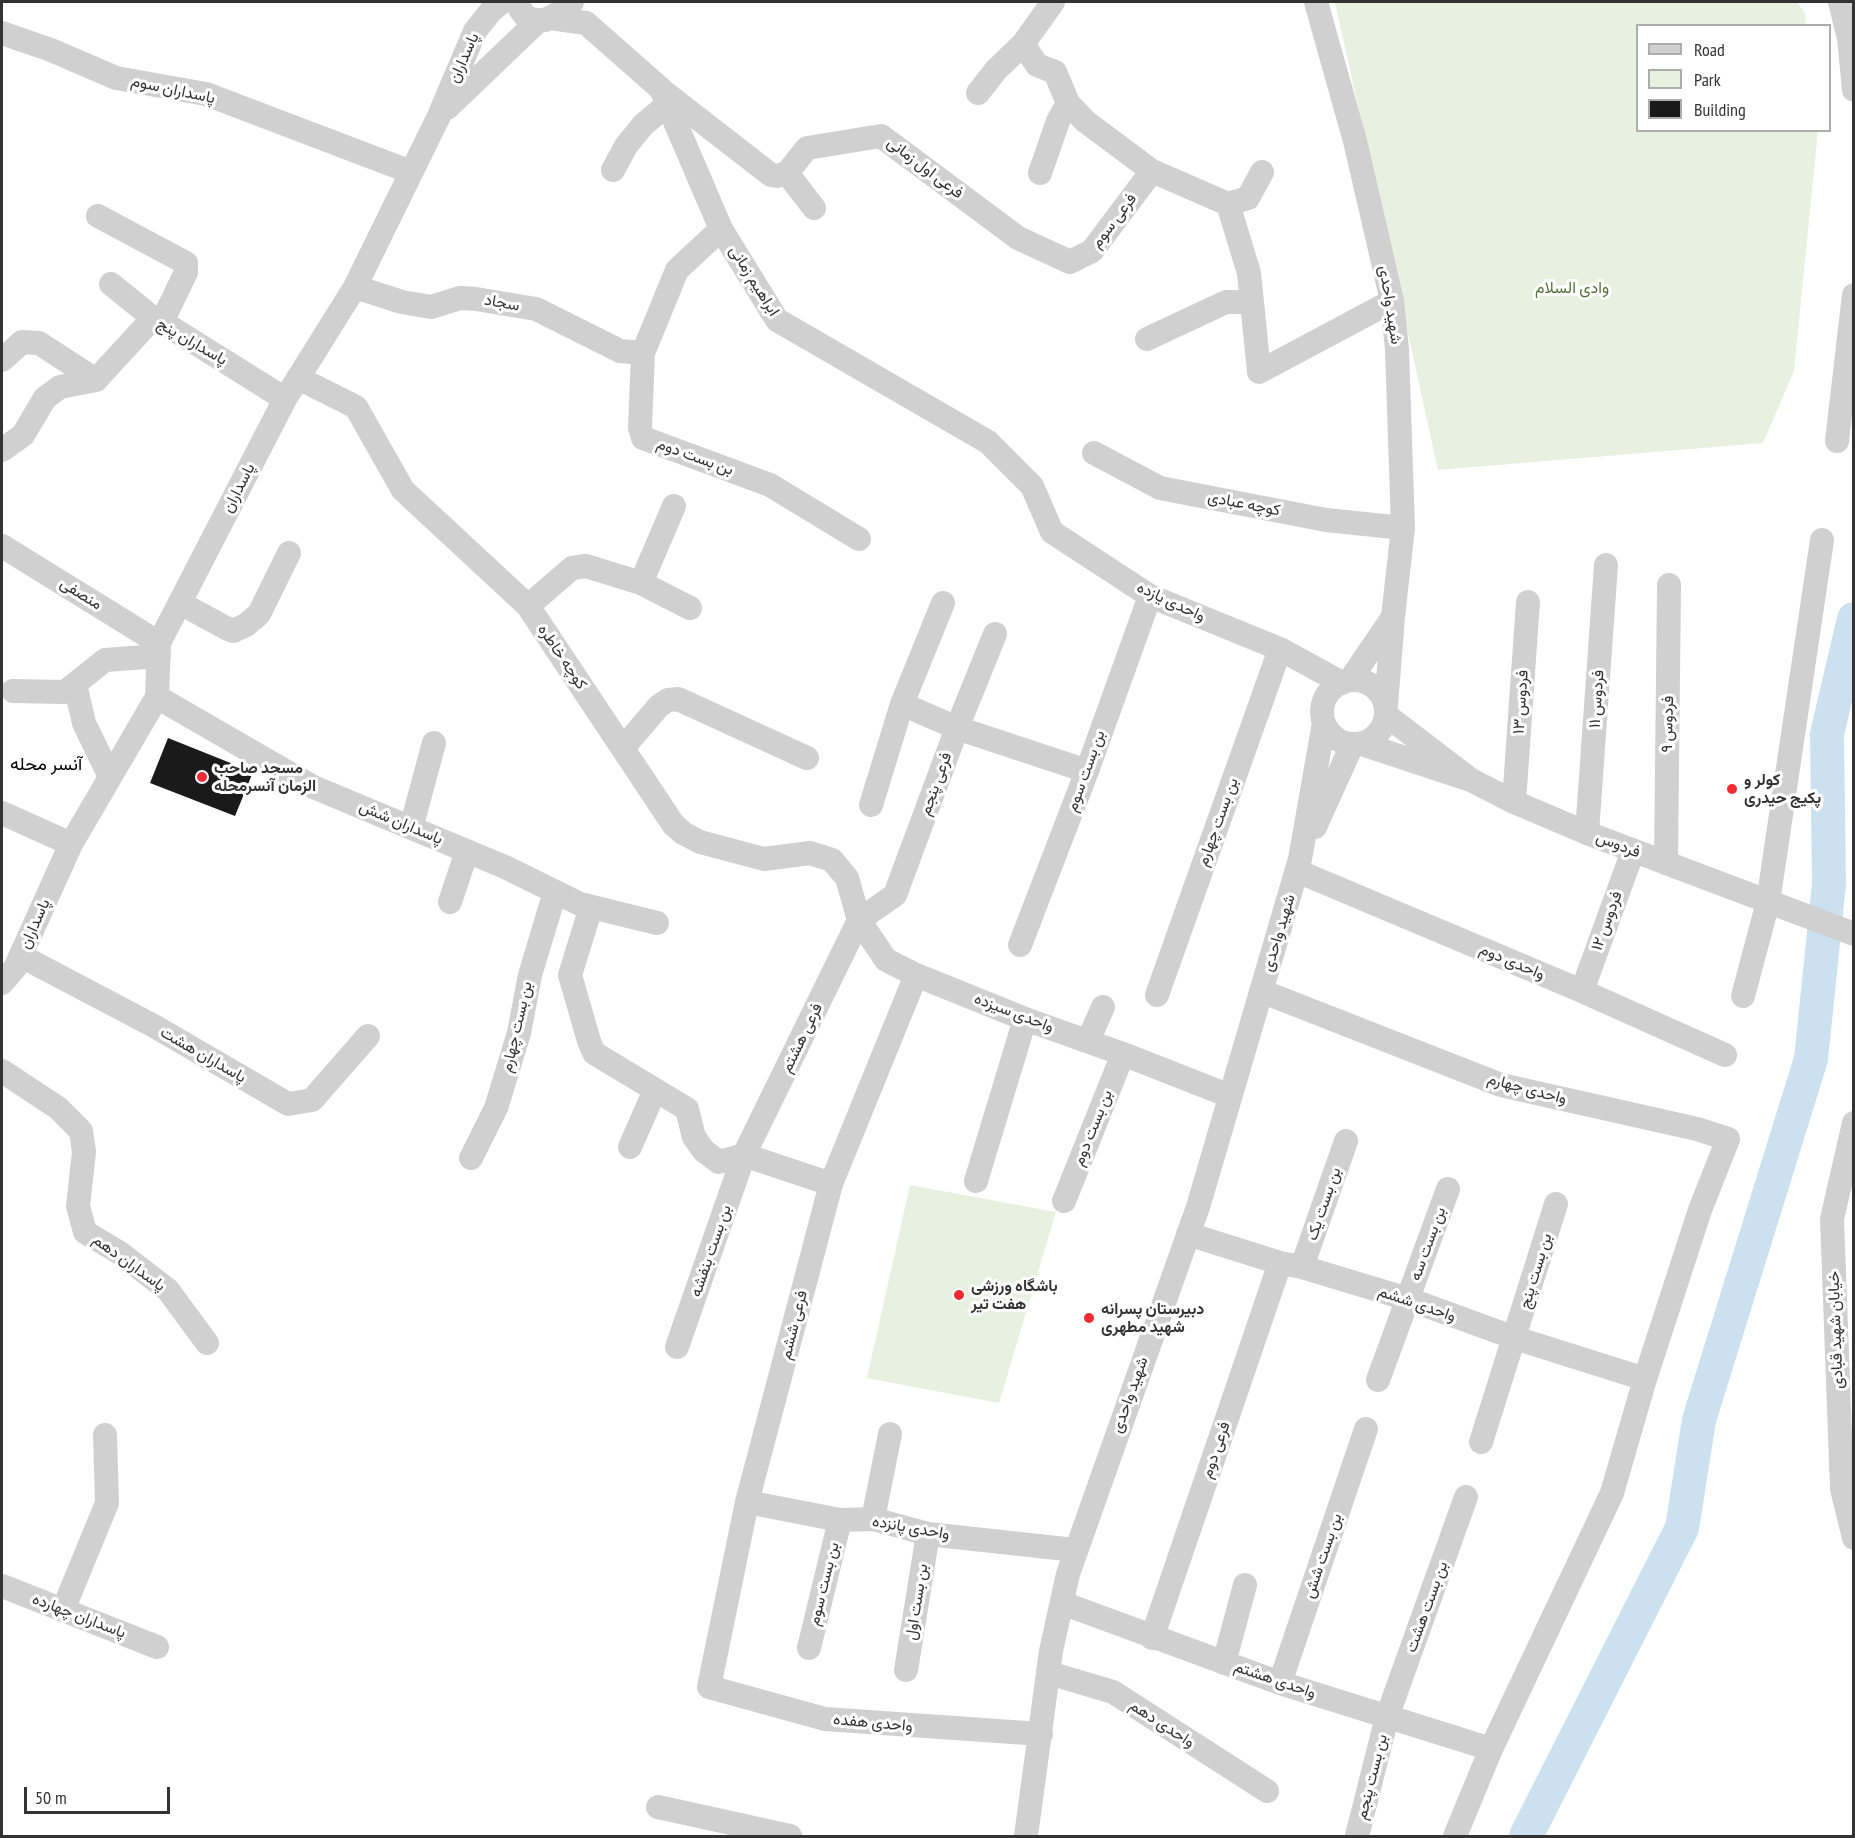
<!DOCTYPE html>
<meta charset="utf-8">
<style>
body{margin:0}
#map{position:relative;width:1855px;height:1838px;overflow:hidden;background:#fff;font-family:"PT Sans Narrow",sans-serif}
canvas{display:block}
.frame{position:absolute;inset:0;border:3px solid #333;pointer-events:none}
.legend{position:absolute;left:1636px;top:24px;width:195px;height:108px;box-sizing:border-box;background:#fff;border:2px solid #adadad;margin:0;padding:8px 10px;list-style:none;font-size:18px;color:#333}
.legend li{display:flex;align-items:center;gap:12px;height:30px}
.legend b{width:30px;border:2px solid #adadad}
.scale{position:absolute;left:24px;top:1787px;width:146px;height:27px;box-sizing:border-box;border:3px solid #333;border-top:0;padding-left:8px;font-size:18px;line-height:21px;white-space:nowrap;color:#333;-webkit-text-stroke:4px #fff;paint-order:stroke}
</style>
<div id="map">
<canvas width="1855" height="1838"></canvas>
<div class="frame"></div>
<ul class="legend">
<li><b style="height:8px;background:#d0d0d0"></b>Road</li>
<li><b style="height:16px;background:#e8f0e0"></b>Park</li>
<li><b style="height:16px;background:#1a1a1a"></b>Building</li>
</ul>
<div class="scale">50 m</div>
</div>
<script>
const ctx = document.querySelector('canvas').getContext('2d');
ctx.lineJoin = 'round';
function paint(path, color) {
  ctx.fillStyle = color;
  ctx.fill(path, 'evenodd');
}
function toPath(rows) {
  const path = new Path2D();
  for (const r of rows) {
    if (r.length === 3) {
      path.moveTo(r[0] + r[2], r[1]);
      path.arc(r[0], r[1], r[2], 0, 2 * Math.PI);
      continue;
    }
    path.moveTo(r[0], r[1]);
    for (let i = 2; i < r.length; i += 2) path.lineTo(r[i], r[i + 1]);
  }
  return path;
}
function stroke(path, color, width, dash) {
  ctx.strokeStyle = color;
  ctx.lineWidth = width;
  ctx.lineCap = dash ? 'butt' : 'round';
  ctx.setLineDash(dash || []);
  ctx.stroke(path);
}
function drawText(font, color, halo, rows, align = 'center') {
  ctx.font = font + ' "PT Sans Narrow",Vazirmatn,sans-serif';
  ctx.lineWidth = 6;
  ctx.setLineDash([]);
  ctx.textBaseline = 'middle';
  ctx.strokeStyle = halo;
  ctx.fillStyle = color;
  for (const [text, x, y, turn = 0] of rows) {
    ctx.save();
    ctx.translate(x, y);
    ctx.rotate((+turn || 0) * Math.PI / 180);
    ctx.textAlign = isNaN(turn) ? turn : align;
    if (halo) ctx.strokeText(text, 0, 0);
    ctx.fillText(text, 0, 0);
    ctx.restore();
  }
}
paint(toPath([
 [1335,2,1797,2,1805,13,1806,25,1638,26,1638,130,1818,131,1794,371,1763,443,1438,470],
 [910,1185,1056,1212,999,1403,867,1378]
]), '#e8f0e0');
stroke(toPath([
 [1526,1836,1682,1528,1699,1420,1811,1059,1829,884,1827,734,1854,619]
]), '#cce1f0', 34);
paint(toPath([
 [168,738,253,772,235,816,150,783]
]), '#1a1a1a');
stroke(toPath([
 [518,2,520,9,526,17,534,20,545,20,559,13,572,2],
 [1053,2,1023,44,1037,65,1055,72,1068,103,1085,121,1152,171,1228,204,1249,273,1259,372,1392,301],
 [1316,2,1355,141,1392,301,1397,349,1403,528,1393,617],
 [1840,2,1849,38,1854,90],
 [550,18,586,23,661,89,721,229,777,320,988,442,1032,486,1052,532,1150,596,1280,649,1342,683],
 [2,33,51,50,116,78,206,94,411,172],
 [664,92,771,175,777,176,787,173,807,148,881,136,1018,238,1070,262,1092,251,1152,171],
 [978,93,996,70,1023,44],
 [447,108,539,20],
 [613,170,626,146,643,125,668,104],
 [787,173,814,208],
 [1040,173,1058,121,1068,103],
 [1228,204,1248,198,1262,172],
 [98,216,186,263,186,272,162,322],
 [721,229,677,270,643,353,640,428,643,438,770,485,859,539],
 [111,284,153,318],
 [355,287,402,302,431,307,460,298,476,299,536,309,620,351,643,353],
 [1147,339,1226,302,1251,302],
 [2,360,22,342,39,343,96,380],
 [298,378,356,407,403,490,528,606,673,824,683,833,700,842,764,859,810,853,832,860,847,878,859,920,886,960,916,975,1025,1019,1123,1054,1230,1096],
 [1837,441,1854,295],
 [2,450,23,435,45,398,60,387,96,380,153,318,162,322,285,399],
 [1094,453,1160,488,1326,520,1403,528],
 [2,546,159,643],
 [641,583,674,506],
 [180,603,226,628,233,631,246,625,259,614,289,553],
 [528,606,572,568,586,566,641,583,690,608],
 [1350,680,1393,617,1386,705],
 [1354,712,32],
 [75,684,84,723,110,777],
 [13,691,65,692,105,660,159,656],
 [157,697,311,786,505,867,580,904,657,923],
 [902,704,957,728,1087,771],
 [1362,744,1471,780,1386,715],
 [623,748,659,706,668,700,678,699,807,758],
 [1471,780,1514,802,1587,833,1854,934],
 [1514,802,1528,602],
 [871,805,902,704,943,603],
 [2,813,71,844],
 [1315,827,1352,745],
 [411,828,434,743],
 [1587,833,1606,565],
 [1666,863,1669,585],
 [1297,871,1582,991,1725,1055],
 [450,902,467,851],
 [591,907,570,975,589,1041,594,1053,687,1109,694,1137,704,1151,719,1162,744,1155,831,1184],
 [1020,945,1087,771,1150,596],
 [21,956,154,1026,288,1104,312,1100,368,1036],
 [916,975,831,1184,747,1502,709,1687,825,1719,1041,1734],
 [2,983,15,968,71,844,157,697,159,643,285,399,355,287,439,116,475,31,491,11,502,2],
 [1261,991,1501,1085,1697,1129,1728,1139,1700,1210,1645,1379,1612,1493,1491,1749,1455,1836],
 [1582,991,1633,851],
 [1157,995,1280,649],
 [1743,996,1768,902,1822,540],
 [1088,1041,1103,1007],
 [2,1071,58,1108,81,1131,84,1152,78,1206,85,1232,120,1253,168,1290,207,1343],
 [1854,1123,1832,1219,1842,1489,1854,1538],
 [630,1147,655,1090],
 [471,1158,496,1108,519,1033,530,975,555,892],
 [976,1181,1025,1019],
 [1064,1201,1123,1054],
 [1188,1234,1280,1263,1302,1267,1408,1299,1515,1338,1645,1379],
 [1302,1267,1346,1141],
 [677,1347,744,1155,859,920,895,895,957,728,995,634],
 [1378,1380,1448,1189],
 [1481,1442,1556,1204],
 [747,1502,840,1520,873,1519,928,1534,1075,1550],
 [873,1519,890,1434],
 [2,1586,157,1647],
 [1062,1603,1280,1683,1491,1749],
 [63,1610,107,1503,105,1435],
 [1152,1638,1280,1263],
 [809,1648,840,1520],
 [1224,1663,1245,1585],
 [906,1670,928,1534],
 [1049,1673,1113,1692,1267,1791],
 [1280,1683,1366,1429],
 [658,1807,790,1836],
 [1026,1836,1051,1651,1068,1574,1198,1207,1300,859,1324,723],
 [1357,1836,1387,1717,1466,1497]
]), '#d0d0d0', 24);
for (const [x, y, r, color] of [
 [202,777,6,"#f42a35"],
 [1732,789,6,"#f42a35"],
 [959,1295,6,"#f42a35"],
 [1089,1318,6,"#f42a35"]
]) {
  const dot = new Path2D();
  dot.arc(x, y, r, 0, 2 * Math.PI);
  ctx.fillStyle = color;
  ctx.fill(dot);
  stroke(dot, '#fff', 2);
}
drawText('16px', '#333', '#fff', [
 ["پاسداران",464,58,-66],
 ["پاسداران سوم",173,90,12],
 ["فرعی اول زمانی",925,168,37],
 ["فرعی سوم",1114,221,-53],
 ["ابراهیم زمانی",754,281,58],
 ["سجاد",502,303,10],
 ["شهید واحدی",1390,305,81],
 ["پاسداران پنج",192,342,30],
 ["بن بست دوم",695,457,20],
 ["پاسداران",239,488,-63],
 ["کوچه عبادی",1244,504,11],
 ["منصفی",81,594,32],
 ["واحدی یازده",1171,602,25],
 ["كوچه خاطره",562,657,56],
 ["فردوس ۱۱",1597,699,-86],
 ["فردوس ۱۳",1521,702,-86],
 ["فردوس ۹",1668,724,-89],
 ["بن بست سوم",1086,771,-70],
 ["فرعی پنجم",936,784,-70],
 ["بن بست چهارم",1218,822,-70],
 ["پاسداران شش",401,823,23],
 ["فردوس",1618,845,21],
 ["فردوس ۱۲",1607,921,-70],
 ["پاسداران",35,924,-66],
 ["شهید واحدی",1279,933,-73],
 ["واحدی دوم",1512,962,23],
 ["واحدی سیزده",1014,1013,21],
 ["بن بست چهارم",517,1027,-77],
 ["فرعی هشتم",802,1038,-64],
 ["پاسداران هشت",203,1055,30],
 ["واحدی چهارم",1527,1089,15],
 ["بن بست دوم",1093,1128,-68],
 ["بن بست یک",1324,1204,-71],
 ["بن بست سه",1428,1244,-70],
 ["بن بست بنفشه",711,1251,-71],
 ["پاسداران دهم",129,1263,36],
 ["بن بست پنج",1536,1271,-73],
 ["واحدی ششم",1417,1304,19],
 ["فرعی ششم",794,1325,-76],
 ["خیابان شهید قبادی",1836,1330,-92],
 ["شهید واحدی",1130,1395,-70],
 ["فرعی دوم",1216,1450,-71],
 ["واحدی پانزده",911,1528,10],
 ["بن بست شش",1323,1556,-71],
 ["بن بست سوم",824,1584,-76],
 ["بن بست اول",917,1602,-81],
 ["بن بست هشت",1427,1607,-70],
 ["پاسداران چهارده",79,1616,21],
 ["واحدی هشتم",1275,1680,19],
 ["واحدی هفده",873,1723,5],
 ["واحدی دهم",1162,1724,33],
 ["بن بست پنجم",1372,1777,-76]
]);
drawText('16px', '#54733b', '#fff', [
 ["وادی السلام",1572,288]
]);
drawText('bold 16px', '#333', '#fff', [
 ["مسجد صاحب",214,768],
 ["الزمان آنسرمحله",214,786],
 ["کولر و",1744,780],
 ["پکیج حیدری",1744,798],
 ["باشگاه ورزشی",971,1286],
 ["هفت تیر",971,1304],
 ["دبیرستان پسرانه",1101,1309],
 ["شهید مطهری",1101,1327]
], 'left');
drawText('18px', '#000', '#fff', [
 ["آنسر محله",46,765]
]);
</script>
